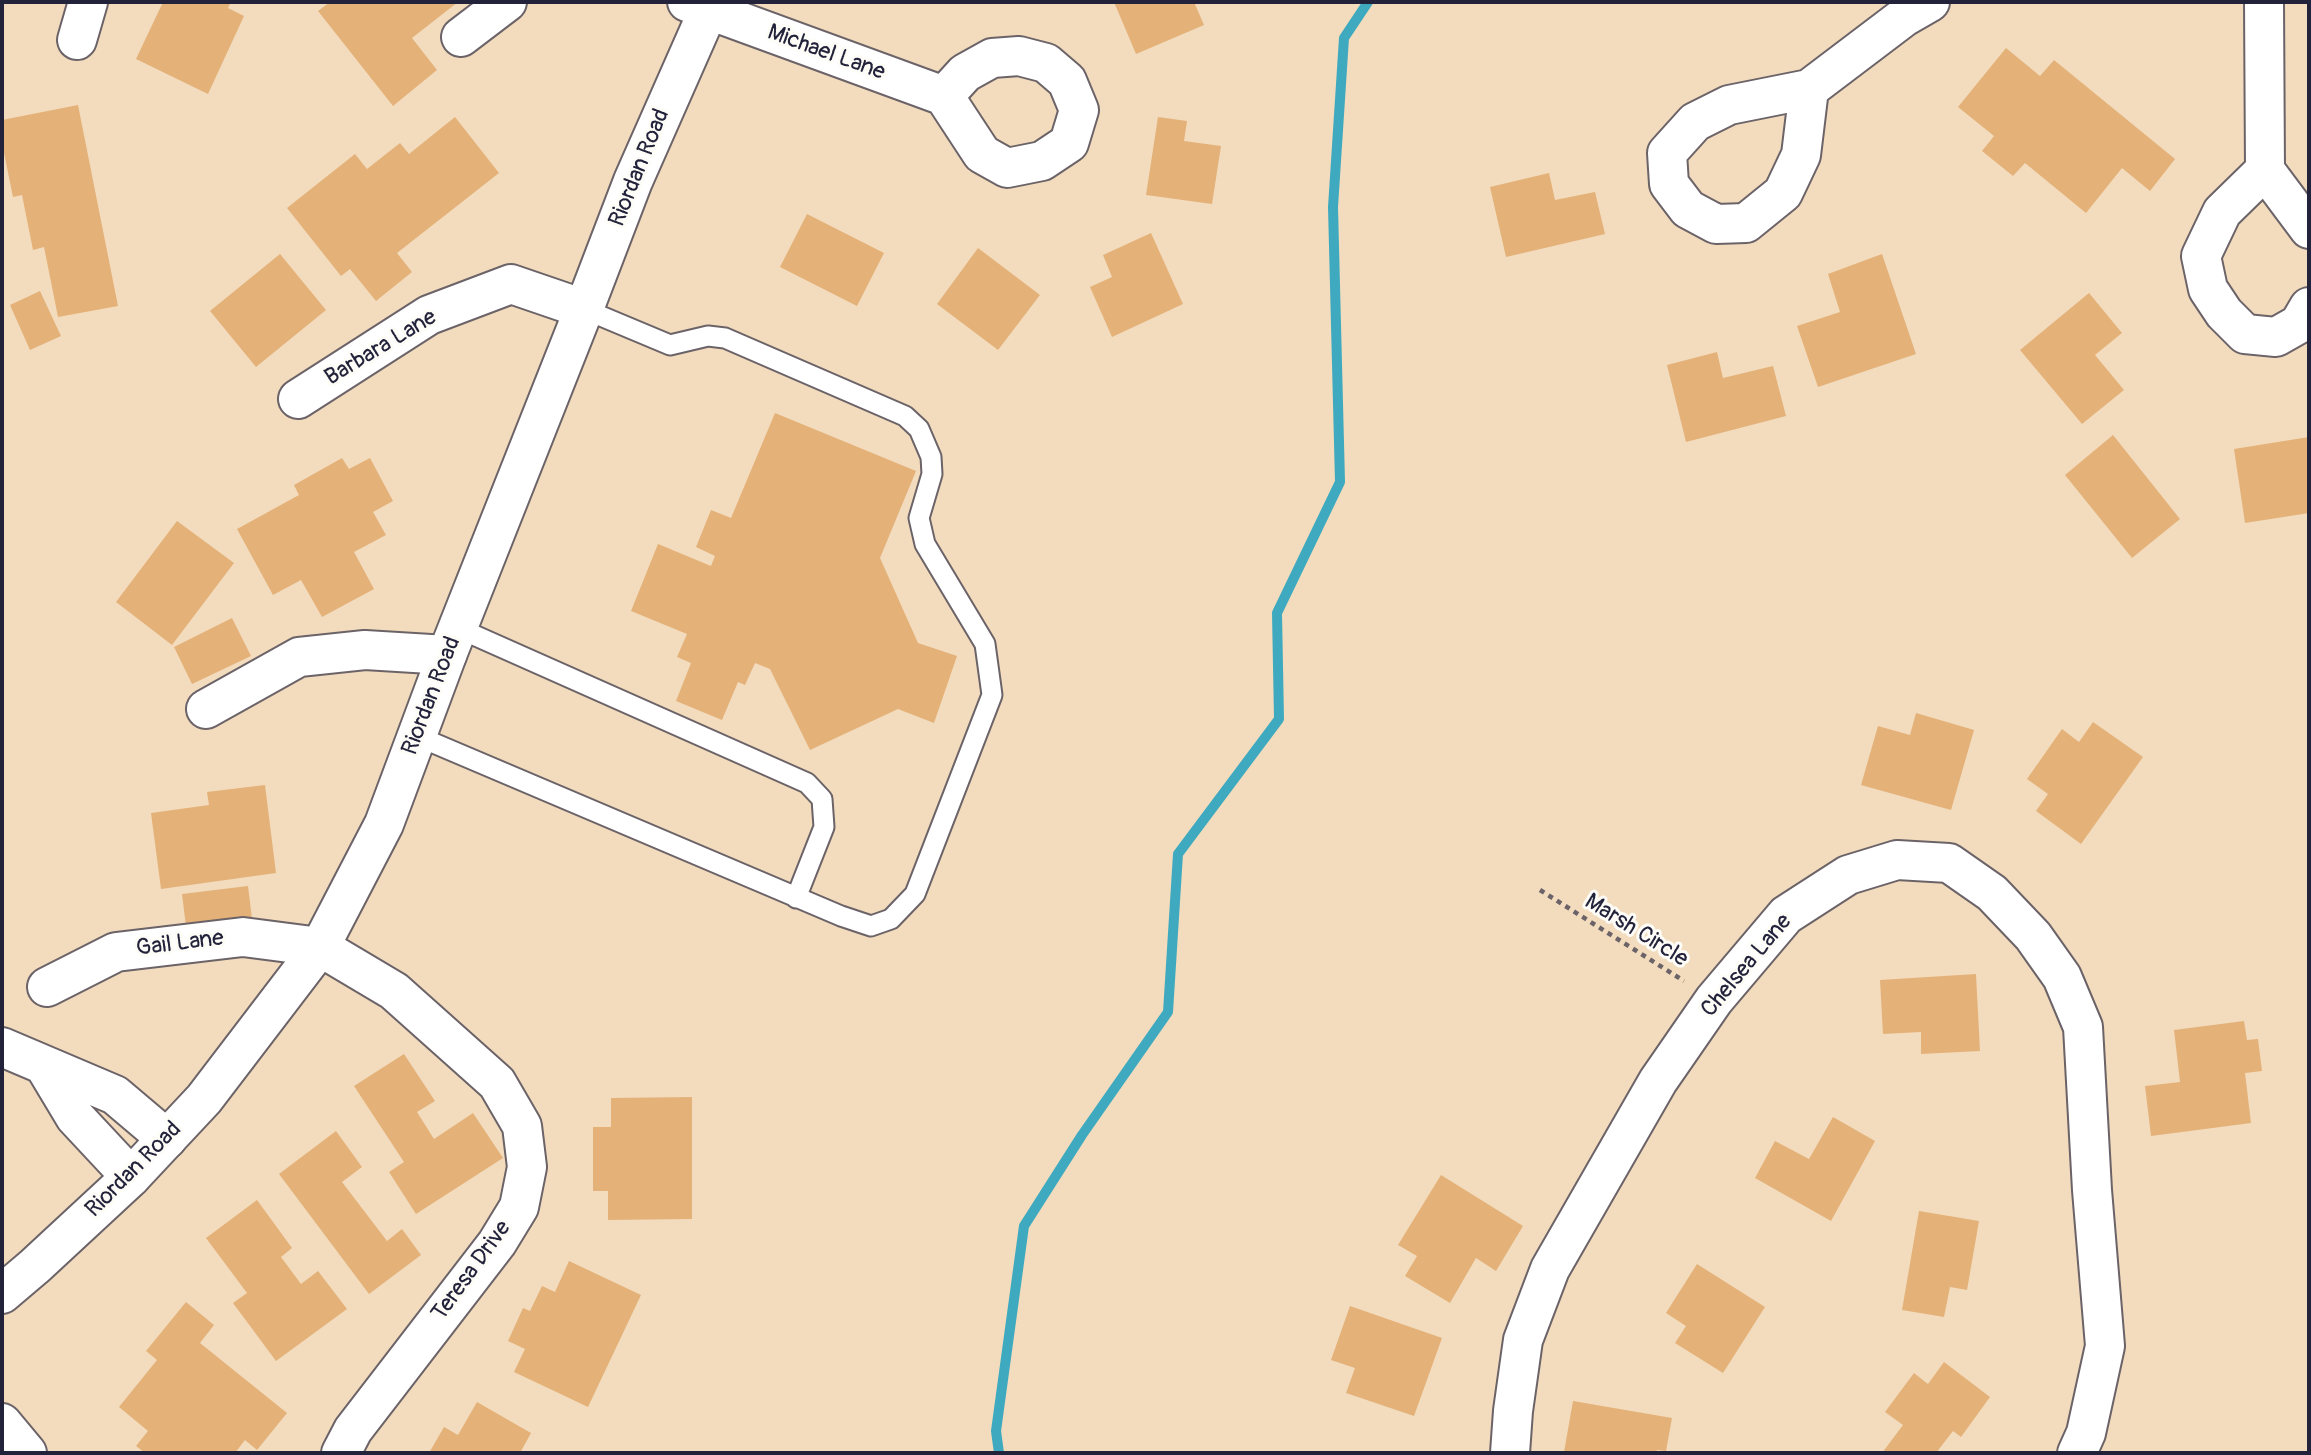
<!DOCTYPE html>
<style>
body{margin:0}
#map{position:relative;width:2311px;height:1455px;overflow:hidden;background:#f2dcbd;font-family:Pangolin,sans-serif}
canvas{display:block}
.frame{position:absolute;inset:0;border:4px solid #22223b;pointer-events:none}
</style>
<div id="map">
<canvas width="2311" height="1455"></canvas>
<div class="frame"></div>
</div>
<script>
const ctx = document.querySelector('canvas').getContext('2d');
ctx.lineJoin = 'round';
function toPath(rows) {
  const path = new Path2D();
  for (const r of rows) {
    path.moveTo(r[0], r[1]);
    for (let i = 2; i < r.length; i += 2) path.lineTo(r[i], r[i + 1]);
  }
  return path;
}
function stroke(path, color, width, dash) {
  ctx.strokeStyle = color;
  ctx.lineWidth = width;
  ctx.lineCap = dash ? 'butt' : 'round';
  ctx.setLineDash(dash || []);
  ctx.stroke(path);
}
function paint(path, color) {
  ctx.fillStyle = color;
  ctx.fill(path, 'evenodd');
}
function drawText(font, color, halo, rows, align = 'center') {
  ctx.font = font + ' Pangolin,sans-serif';
  ctx.lineWidth = 6;
  ctx.setLineDash([]);
  ctx.textBaseline = 'middle';
  ctx.strokeStyle = halo;
  ctx.fillStyle = color;
  for (const [text, x, y, turn = 0] of rows) {
    ctx.save();
    ctx.translate(x, y);
    ctx.rotate((+turn || 0) * Math.PI / 180);
    ctx.textAlign = isNaN(turn) ? turn : align;
    if (halo) ctx.strokeText(text, 0, 0);
    ctx.fillText(text, 0, 0);
    ctx.restore();
  }
}
stroke(toPath([
 [999,1453,996,1431,1024,1226,1082,1135,1168,1012,1178,854,1279,719,1277,613,1340,482,1333,207,1344,38,1368,2]
]), '#3faabf', 10);
paint(toPath([
 [163,2,231,2,228,8,244,16,208,94,136,59],
 [330,2,458,2,412,38,437,70,393,106,318,11],
 [1114,2,1194,2,1204,25,1136,54],
 [2006,48,2040,76,2054,60,2175,159,2150,191,2122,168,2086,213,2025,163,2013,176,1982,151,1994,136,1958,107],
 [78,105,118,306,58,317,44,247,33,250,22,195,13,197,2,143,2,120],
 [455,117,499,173,397,253,412,272,376,301,350,269,341,276,287,208,355,154,367,169,400,143,409,154],
 [1158,117,1187,121,1184,141,1221,146,1212,204,1146,195],
 [1549,173,1555,200,1595,192,1605,234,1506,257,1490,187],
 [807,214,884,253,857,306,780,267],
 [1151,233,1183,304,1112,337,1090,287,1112,277,1103,255],
 [978,248,1040,295,998,350,937,304],
 [280,254,326,310,256,367,210,311],
 [1882,254,1916,354,1818,387,1797,326,1840,312,1828,274],
 [40,291,61,336,30,350,10,305],
 [2089,293,2122,333,2095,355,2124,390,2082,424,2020,350],
 [1717,352,1723,378,1773,366,1786,416,1686,442,1667,365],
 [775,413,916,471,880,558,918,643,957,656,934,723,898,709,810,750,770,669,755,663,745,685,738,682,722,720,676,701,691,663,677,657,687,634,631,611,658,544,711,566,715,556,696,547,711,510,731,518],
 [2113,435,2180,519,2132,558,2065,475],
 [2309,437,2309,513,2245,523,2234,449],
 [342,458,349,469,370,458,393,501,373,512,386,535,354,552,374,589,322,617,301,580,273,595,237,529,299,495,294,485],
 [177,521,234,563,172,645,116,602],
 [232,618,251,656,192,684,174,647],
 [1916,713,1974,730,1951,810,1861,785,1878,726,1910,735],
 [2093,722,2143,757,2081,844,2036,811,2048,794,2027,779,2062,729,2079,742],
 [265,785,276,873,161,889,151,813,209,805,207,792],
 [248,886,253,927,187,935,182,894],
 [1976,974,1980,1051,1921,1054,1921,1032,1883,1034,1880,980],
 [2244,1021,2247,1040,2258,1039,2262,1071,2245,1073,2251,1123,2151,1136,2145,1086,2180,1082,2174,1030],
 [404,1054,435,1101,417,1112,434,1139,473,1113,503,1158,416,1214,389,1172,404,1162,354,1086],
 [692,1097,692,1219,608,1220,608,1191,593,1191,593,1127,611,1127,611,1098],
 [1833,1117,1875,1141,1831,1221,1755,1178,1775,1141,1809,1159],
 [336,1131,362,1167,342,1182,387,1241,402,1229,421,1255,369,1294,279,1174],
 [1441,1175,1523,1226,1496,1271,1476,1258,1450,1303,1405,1276,1417,1256,1398,1245],
 [257,1200,292,1248,281,1257,301,1284,318,1271,347,1309,276,1361,233,1303,247,1293,206,1238],
 [1919,1211,1979,1221,1967,1290,1950,1287,1944,1317,1902,1310],
 [569,1261,641,1295,588,1407,514,1372,525,1349,508,1341,523,1308,530,1311,542,1286,555,1292],
 [1697,1264,1765,1307,1723,1373,1675,1343,1686,1326,1666,1313],
 [186,1302,214,1325,200,1343,287,1413,257,1450,245,1440,235,1453,145,1453,136,1446,148,1431,119,1407,157,1360,146,1351],
 [1350,1306,1442,1338,1414,1416,1346,1393,1355,1368,1331,1360],
 [1944,1362,1990,1397,1961,1437,1953,1431,1936,1453,1882,1453,1903,1425,1885,1412,1914,1373,1928,1384],
 [1573,1401,1672,1418,1666,1451,1657,1450,1656,1453,1564,1452],
 [477,1402,531,1433,520,1453,429,1453,444,1427,458,1435]
]), '#e4b179');
const service = toPath([
 [458,628,807,783,822,799,824,827,796,898],
 [417,736,841,916,871,926,891,919,915,894,992,695,985,644,925,544,919,518,932,474,931,457,919,429,905,416,725,338,708,336,670,345,584,309]
]);
const minor = toPath([
 [687,2,944,96,982,154,1007,168,1042,161,1069,143,1079,110,1067,81,1046,63,1019,56,992,58,965,73,944,96],
 [2264,2,2265,170,2309,229],
 [461,37,507,2],
 [77,40,88,2],
 [1809,89,1801,155,1783,193,1746,223,1716,224,1688,209,1669,184,1667,153,1695,122,1729,105,1809,89,1904,17,1930,2],
 [2265,170,2222,212,2201,256,2208,289,2224,313,2245,334,2276,337,2299,324,2309,307],
 [298,399,429,315,511,284,584,309],
 [206,709,299,657,365,650,447,655],
 [47,987,116,952,243,937,320,947,394,991,497,1083,522,1126,527,1167,519,1207,497,1243,353,1430,341,1453],
 [2,1047,115,1095,167,1139],
 [45,1067,75,1117,131,1177],
 [1510,1453,1513,1411,1523,1340,1550,1269,1658,1081,1714,1000,1786,915,1848,875,1897,860,1949,863,1992,893,2033,936,2062,977,2083,1027,2092,1190,2105,1346,2086,1433,2077,1453]
]);
const tertiary = toPath([
 [2,1294,35,1266,131,1177,204,1099,320,947,384,824,447,655,584,309,633,181,712,2],
 [2,1423,27,1453]
]);
stroke(service, '#6b6368', 23);
stroke(minor, '#6b6368', 42);
stroke(tertiary, '#6b6368', 42);
stroke(toPath([
 [1540,890,1684,981]
]), '#6b6368', 4.5, [5, 5]);
stroke(service, '#fff', 19);
stroke(minor, '#fff', 38);
stroke(tertiary, '#fff', 38);
drawText('23px', '#22223b', '#fdfcf7', [
 ["Michael Lane",826,53,20],
 ["Riordan Road",640,168,-68],
 ["Barbara Lane",381,348,-31],
 ["Riordan Road",432,696,-69],
 ["Marsh Circle",1636,931,32],
 ["Gail Lane",180,944,-7],
 ["Chelsea Lane",1747,966,-50],
 ["Riordan Road",134,1170,-45],
 ["Teresa Drive",472,1271,-54]
]);
</script>
